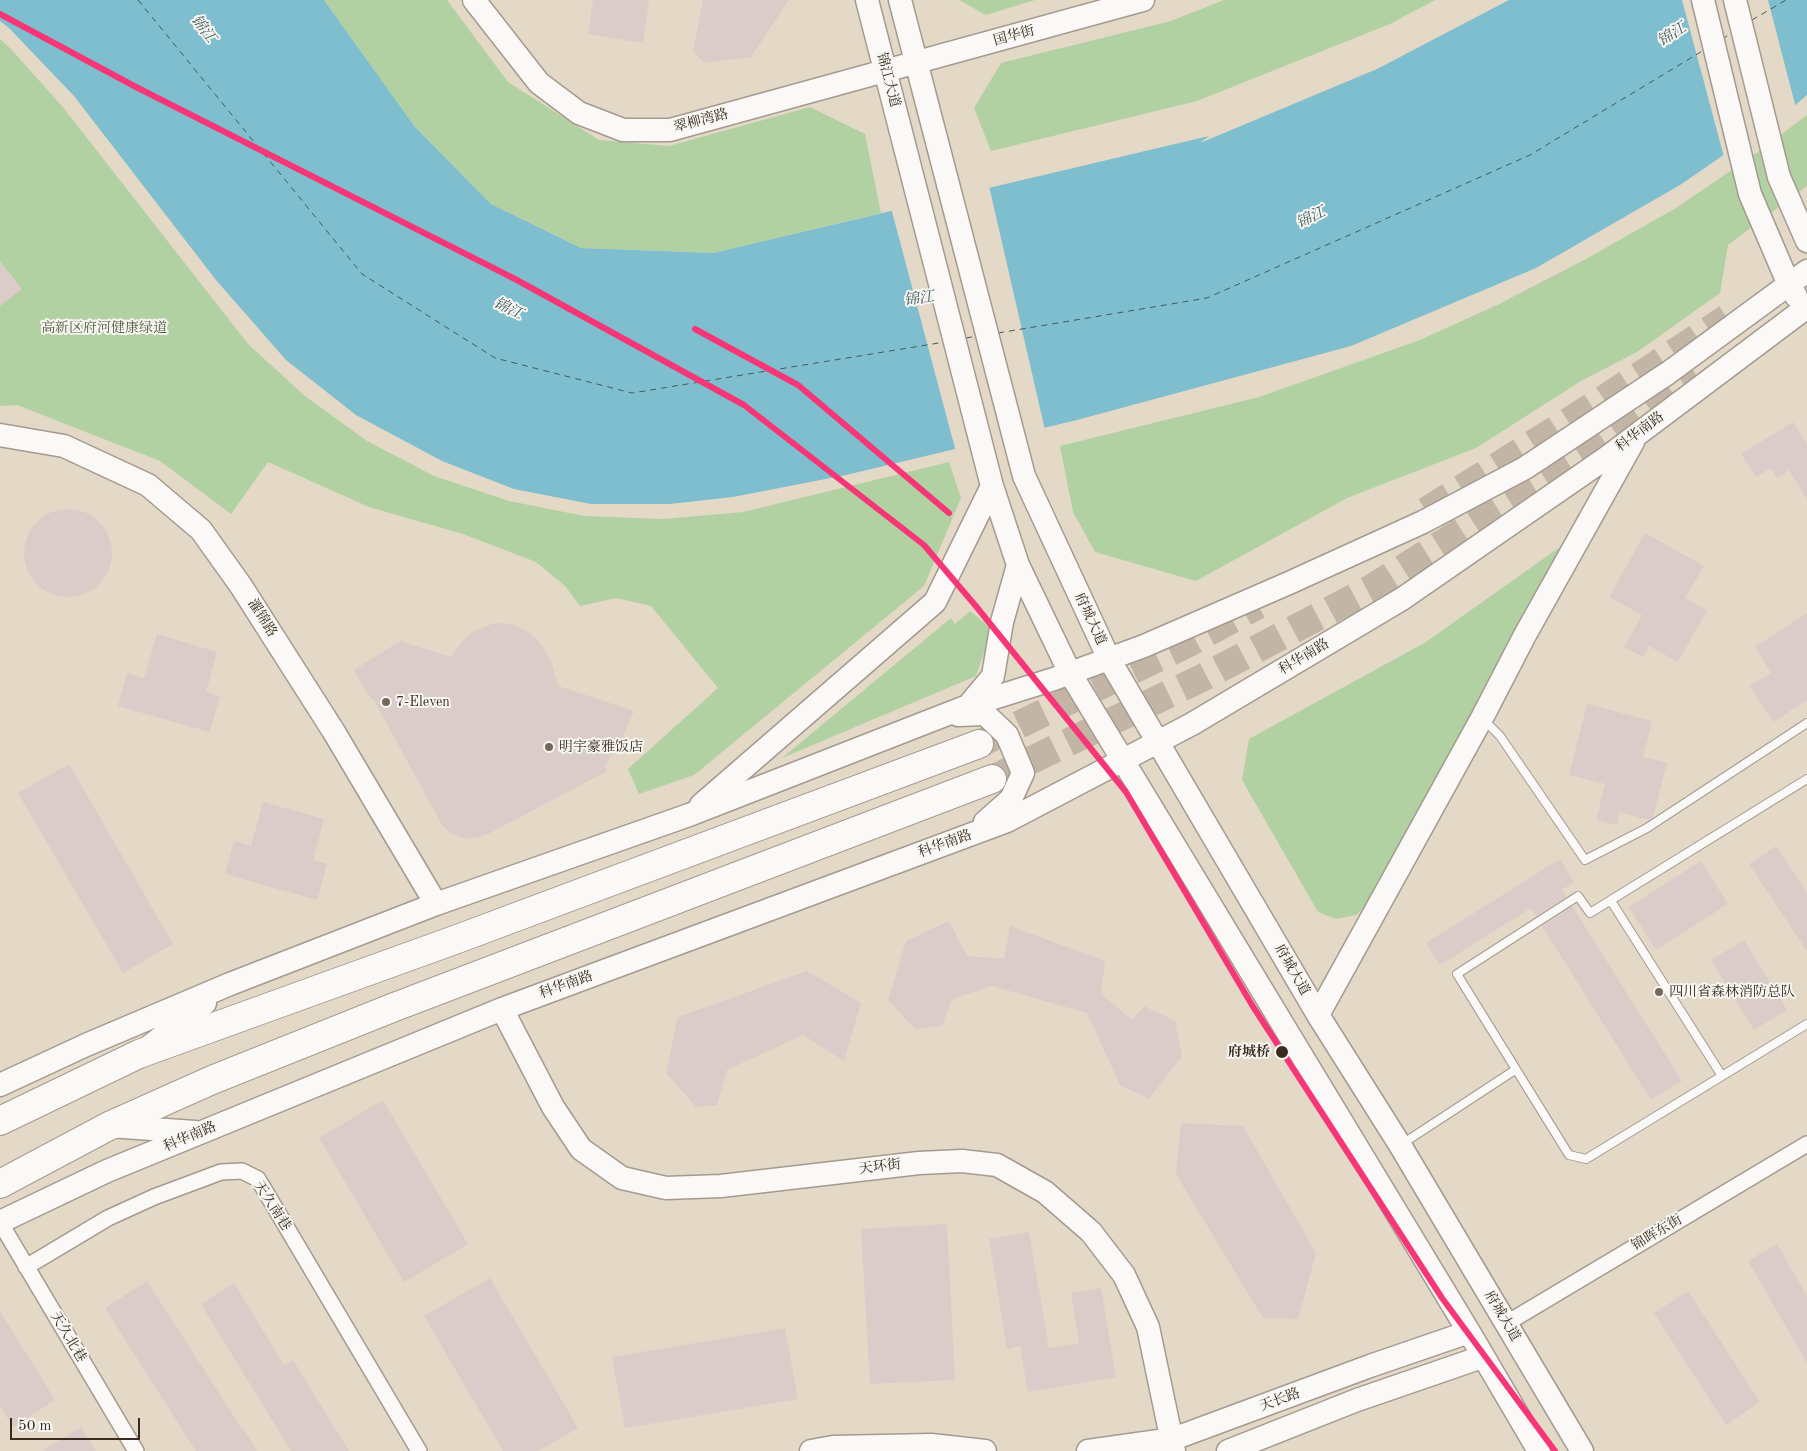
<!DOCTYPE html>
<meta charset="utf-8">
<style>
body{margin:0}
#map{position:relative;width:1807px;height:1451px;overflow:hidden;background:#e4d8c7;font-family:"Old Standard TT",serif}
canvas{display:block}
.scale{position:absolute;left:10px;top:1418px;width:130px;height:22px;box-sizing:border-box;border:2px solid #3b2a1e;border-top:0;padding-left:6px;font-size:15px;line-height:18px;white-space:nowrap;color:#3b2a1e;-webkit-text-stroke:4px #f6f6f2;paint-order:stroke}
</style>
<div id="map">
<canvas width="1807" height="1451"></canvas>
<div class="scale">50 m</div>
</div>
<script>
const ctx = document.querySelector('canvas').getContext('2d');
ctx.lineJoin = 'round';
function paint(path, color) {
  ctx.fillStyle = color;
  ctx.fill(path, 'evenodd');
}
function toPath(rows) {
  const path = new Path2D();
  for (const r of rows) {
    if (r.length === 3) {
      path.moveTo(r[0] + r[2], r[1]);
      path.arc(r[0], r[1], r[2], 0, 2 * Math.PI);
      continue;
    }
    path.moveTo(r[0], r[1]);
    for (let i = 2; i < r.length; i += 2) path.lineTo(r[i], r[i + 1]);
  }
  return path;
}
function stroke(path, color, width, dash) {
  ctx.strokeStyle = color;
  ctx.lineWidth = width;
  ctx.lineCap = dash ? 'butt' : 'round';
  ctx.setLineDash(dash || []);
  ctx.stroke(path);
}
function drawText(font, color, halo, rows, align = 'center') {
  ctx.font = font + ' "Old Standard TT","Noto Serif SC",serif';
  ctx.lineWidth = 4;
  ctx.setLineDash([]);
  ctx.textBaseline = 'middle';
  ctx.strokeStyle = halo;
  ctx.fillStyle = color;
  for (const [text, x, y, turn = 0] of rows) {
    ctx.save();
    ctx.translate(x, y);
    ctx.rotate((+turn || 0) * Math.PI / 180);
    ctx.textAlign = isNaN(turn) ? turn : align;
    if (halo) ctx.strokeText(text, 0, 0);
    ctx.fillText(text, 0, 0);
    ctx.restore();
  }
}
paint(toPath([
 [324,0,447,0,508,82,599,140,669,146,810,107,865,134,881,213,713,253,581,248,491,204,415,127],
 [959,0,1035,0,986,15],
 [1224,0,1435,0,1390,24,1197,101,991,151,974,108,1001,63,1171,21],
 [0,39,10,48,62,106,248,344,305,396,367,441,434,476,509,501,584,516,663,519,743,512,949,462,961,498,924,586,694,775,639,794,628,769,718,688,651,606,616,598,580,606,565,586,536,562,463,534,369,507,268,462,231,514,160,461,17,405,0,406],
 [1807,115,1807,186,1728,245,1720,293,1637,352,1581,381,1476,448,1347,498,1196,581,1095,552,1073,512,1060,446,1259,397,1420,340,1499,304,1586,259,1676,208,1758,152],
 [1567,542,1373,900,1356,915,1336,919,1318,912,1242,780,1249,739,1426,642],
 [970,611,992,629,976,676,782,758,951,618,955,624]
]), '#b2d1a2');
paint(toPath([
 [0,0,324,0,415,127,491,204,581,248,713,253,1209,136,1200,143,1377,69,1509,0,1807,0,1807,95,1792,108,1680,185,1536,268,1351,346,1077,420,846,475,733,497,670,504,591,504,514,489,442,461,356,415,286,360,216,280,74,96,9,28,0,21]
]), '#7ebece');
paint(toPath([
 [1682,0,1768,0,1796,108,1724,157],
 [989,186,1045,430,956,452,891,208]
]), '#e4d8c7');
stroke(toPath([
 [138,0,362,274,495,358,632,393,945,342],
 [1752,20,1786,0],
 [1722,39,1732,33],
 [998,333,1207,298,1530,155,1704,50],
 [966,338,977,336]
]), '#435a5d', 1, [6, 5]);
paint(toPath([
 [593,0,649,0,643,43,588,34],
 [703,0,789,0,751,57,704,63,693,50],
 [0,261,22,289,0,306],
 [1793,422,1807,444,1807,499,1789,470,1777,478,1771,468,1756,477,1741,454],
 [68,553,44],
 [1645,533,1704,566,1685,598,1707,610,1678,662,1649,646,1643,657,1624,647,1642,615,1609,597],
 [1807,613,1807,700,1773,722,1750,686,1771,673,1755,647],
 [495,623,508,624,522,628,535,637,544,648,551,661,558,686,634,711,622,738,605,766,607,771,490,833,476,838,464,838,452,834,442,825,374,700,368,695,354,670,400,641,451,657,460,644,470,634,481,628],
 [157,634,217,652,206,692,220,696,210,732,118,706,127,673,144,678],
 [1587,704,1652,721,1643,757,1667,763,1653,817,1649,820,1620,812,1617,825,1596,820,1605,784,1569,775],
 [69,764,173,944,123,973,18,793],
 [263,802,324,819,313,860,327,864,317,900,225,874,234,841,251,846],
 [1776,846,1807,893,1807,951,1749,864],
 [1560,859,1574,882,1562,890,1566,897,1536,916,1531,908,1440,965,1426,943],
 [1701,861,1728,904,1656,950,1629,907],
 [1572,906,1682,1081,1651,1100,1542,926],
 [949,921,967,956,1004,959,1010,926,1105,961,1101,994,1132,1020,1144,1006,1175,1021,1182,1056,1149,1099,1120,1085,1087,1013,992,986,952,999,942,1026,915,1029,888,1000,906,941],
 [1744,940,1787,1010,1754,1030,1711,960],
 [807,971,861,1003,844,1061,803,1035,727,1070,717,1105,696,1107,666,1073,678,1017],
 [383,1100,468,1244,404,1282,319,1138],
 [1181,1123,1243,1126,1316,1253,1298,1319,1263,1318,1176,1174],
 [947,1224,955,1380,870,1384,861,1229],
 [1029,1232,1049,1348,1079,1343,1071,1293,1101,1288,1116,1377,1028,1392,1020,1346,1007,1349,989,1239],
 [1777,1244,1807,1296,1807,1363,1748,1261],
 [490,1278,578,1428,538,1451,503,1451,424,1316],
 [147,1281,242,1429,243,1428,257,1451,196,1451,105,1308],
 [234,1283,284,1365,293,1360,349,1451,291,1451,201,1304],
 [1688,1291,1760,1402,1726,1425,1654,1313],
 [0,1311,55,1400,13,1427,0,1406],
 [785,1328,798,1399,625,1428,612,1357],
 [81,1427,96,1451,42,1451]
]), '#dbccc9');
stroke(toPath([
 [1426,511,1601,401,1727,318],
 [981,743,1187,644,1258,605],
 [992,779,1202,678,1370,589,1624,429,1697,376]
]), '#c2b5a5', 28, [28, 14]);
const lane = toPath([
 [1483,719,1500,736,1585,860,1647,828,1807,723],
 [1611,901,1722,1076,1586,1159,1569,1155,1457,974,1578,896,1590,913,1807,779],
 [1722,1076,1807,1024],
 [1402,1144,1515,1070]
]);
const street = toPath([
 [0,1222,136,1451],
 [26,1267,108,1218,154,1197,221,1172,242,1171,258,1179,419,1451],
 [1507,1323,1807,1144]
]);
const secondary = toPath([
 [474,0,539,83,579,113,623,130,670,130,1143,0],
 [867,0,992,486,1018,565,1070,673,1469,1332,1539,1451],
 [900,0,1024,476,1109,659,1318,1015,1400,1145,1582,1451],
 [1703,0,1750,194,1789,285,1796,296],
 [1735,0,1779,177,1807,241],
 [0,435,64,446,148,485,201,530,241,586,334,732,436,904],
 [968,706,993,676,1002,622,1018,565],
 [958,715,985,714,1007,735,1023,773,1011,799,985,822],
 [701,805,935,602,992,486],
 [502,1009,553,1107,581,1149,622,1178,666,1188,721,1186,919,1163,962,1161,997,1165,1045,1192,1091,1232,1124,1275,1148,1327,1174,1451],
 [1318,1015,1482,718,1525,635,1633,442],
 [150,1046,205,1003],
 [0,1085,86,1045,230,984,436,904,689,815,968,706,1054,679,1144,646,1289,583,1423,522,1525,468,1668,373,1807,271],
 [109,1126,195,1132],
 [0,1222,107,1171,502,1009,1007,821,1192,724,1402,599,1606,458,1807,307],
 [811,1451,833,1447,931,1445,985,1451],
 [1088,1451,1173,1439,1370,1366,1469,1332],
 [1228,1451,1357,1400,1482,1357]
]);
const highway = toPath([
 [0,1121,139,1054,460,938,979,744],
 [0,1184,109,1126,212,1080,392,1008,992,779]
]);
stroke(lane, '#a49a8f', 10);
stroke(street, '#a49a8f', 18);
stroke(secondary, '#a49a8f', 25);
stroke(highway, '#a49a8f', 30);
stroke(lane, '#fbf9f7', 8);
stroke(street, '#fbf9f7', 15);
stroke(secondary, '#fbf9f7', 22);
stroke(highway, '#fbf9f7', 28);
stroke(toPath([
 [0,14,136,87,515,279,744,405,924,545,975,605,1126,792,1252,1005,1442,1298,1555,1451],
 [695,329,798,385,949,513]
]), '#f63676', 6);
for (const [x, y, r, color] of [
 [386,702,5,"#766759"],
 [549,747,5,"#766759"],
 [1659,992,5,"#766759"],
 [1282,1052,7,"#3b2a1e"]
]) {
  const dot = new Path2D();
  dot.arc(x, y, r, 0, 2 * Math.PI);
  ctx.fillStyle = color;
  ctx.fill(dot);
  stroke(dot, '#f6f6f2', 2);
}
drawText('14px', '#3b2a1e', '#f6f6f2', [
 ["国华街",1014,36,-15],
 ["锦江大道",888,80,75],
 ["翠柳湾路",701,121,-15],
 ["科华南路",1640,432,-37],
 ["濯锦路",262,618,58],
 ["府城大道",1090,619,65],
 ["科华南路",1304,657,-31],
 ["科华南路",945,844,-20],
 ["府城大道",1292,970,60],
 ["科华南路",566,985,-20],
 ["科华南路",190,1137,-23],
 ["天环街",880,1167,-7],
 ["天久南巷",272,1206,57],
 ["锦晖东街",1657,1233,-31],
 ["府城大道",1502,1316,59],
 ["天久北巷",68,1337,59],
 ["天长路",1280,1400,-20]
]);
drawText('14px', '#535b3d', '#f6f6f2', [
 ["高新区府河健康绿道",104,328]
]);
drawText('14px', '#3b2a1e', '#f6f6f2', [
 ["7-Eleven",396,702],
 ["明宇豪雅饭店",559,747],
 ["四川省森林消防总队",1669,992]
], 'left');
drawText('bold 14px', '#3b2a1e', '#f6f6f2', [
 ["府城桥",1270,1052]
], 'right');
drawText('italic 15px', '#435a5d', '#f6f6f2', [
 ["锦江",203,29,53],
 ["锦江",1672,35,-33],
 ["锦江",1311,218,-26],
 ["锦江",919,299,-8],
 ["锦江",508,309,26]
]);
</script>
